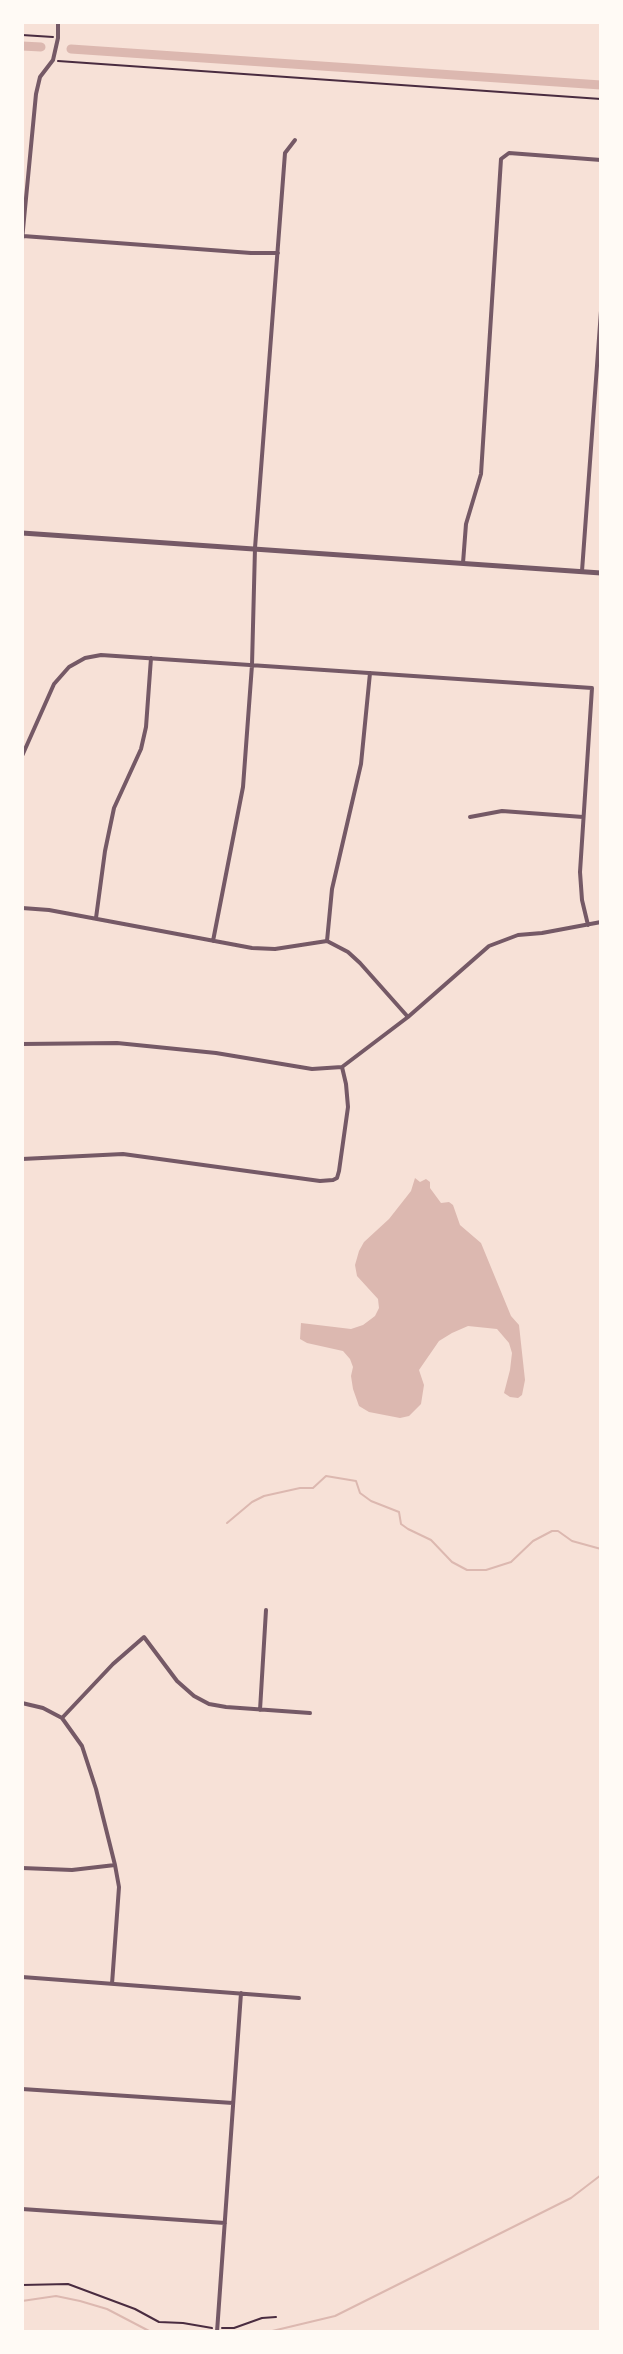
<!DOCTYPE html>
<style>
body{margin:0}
#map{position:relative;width:623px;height:2354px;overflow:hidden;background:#f7e1d7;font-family:Cabin,sans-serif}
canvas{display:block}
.frame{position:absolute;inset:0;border:24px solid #fffaf5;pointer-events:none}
</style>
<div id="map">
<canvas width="623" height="2354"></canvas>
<div class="frame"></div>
</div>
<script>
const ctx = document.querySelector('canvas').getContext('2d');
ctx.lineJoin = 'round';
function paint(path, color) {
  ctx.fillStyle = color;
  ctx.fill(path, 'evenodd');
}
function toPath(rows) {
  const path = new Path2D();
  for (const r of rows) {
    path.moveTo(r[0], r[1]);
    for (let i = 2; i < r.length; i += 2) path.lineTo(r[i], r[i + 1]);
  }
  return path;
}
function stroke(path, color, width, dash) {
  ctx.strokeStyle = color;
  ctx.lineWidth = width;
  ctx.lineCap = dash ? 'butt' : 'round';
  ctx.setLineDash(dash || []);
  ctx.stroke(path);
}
paint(toPath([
 [415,1178,420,1182,426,1179,430,1182,430,1188,441,1203,449,1202,453,1205,460,1225,481,1243,511,1316,519,1325,525,1380,522,1395,518,1398,510,1397,504,1393,510,1370,512,1353,509,1343,497,1329,468,1326,452,1333,439,1341,419,1370,424,1385,421,1404,409,1416,400,1418,369,1412,359,1406,353,1389,351,1376,353,1367,350,1359,343,1351,307,1343,300,1339,301,1323,351,1329,363,1325,375,1316,379,1308,378,1299,357,1276,355,1265,359,1251,364,1242,389,1219,411,1191]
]), '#dcb8b0');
stroke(toPath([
 [227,1523,252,1502,264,1496,300,1488,313,1488,326,1476,356,1481,360,1493,371,1501,399,1512,401,1524,408,1529,431,1540,452,1562,467,1570,486,1570,511,1562,533,1541,552,1531,558,1531,572,1541,601,1549],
 [22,2301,56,2296,80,2301,107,2309,151,2332],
 [268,2332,335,2316,571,2198,601,2175]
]), '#dcb8b0', 2);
stroke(toPath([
 [22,46,41,47],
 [71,49,601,85]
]), '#dcb8b0', 9);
stroke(toPath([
 [22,35,53,37],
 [58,61,601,99],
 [22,2285,68,2284,135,2309,159,2322,183,2323,212,2328],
 [222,2328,234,2328,262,2318,276,2317]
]), '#4a2c40', 2);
stroke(toPath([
 [23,236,251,253,278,253],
 [22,240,36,94,40,77,53,60,58,38,58,22],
 [463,563,466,524,481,474,501,159,509,153,601,160],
 [582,571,601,311],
 [22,756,54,684,69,667,85,658,101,655,592,688,580,872,582,900,588,925],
 [470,817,502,811,583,817],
 [22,908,49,910,252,948,275,949,327,941,348,952,360,963,408,1017],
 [96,918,105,851,114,808,141,749,146,727,151,658],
 [213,941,243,787,252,665,255,548,285,153,295,140],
 [327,941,332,889,361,764,370,673],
 [22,1044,117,1043,216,1053,312,1069,342,1067,408,1017,489,946,518,935,542,933,601,922],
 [22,1159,123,1154,320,1181,333,1180,337,1178,339,1171,348,1107,346,1084,342,1067],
 [22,1703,43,1708,62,1718],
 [260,1710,266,1610],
 [22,1868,72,1870,115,1865],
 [22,1977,299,1998],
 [112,1984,119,1887,115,1865,96,1789,82,1746,62,1718,113,1664,144,1637,177,1681,194,1696,209,1704,226,1707,310,1713],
 [22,2089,233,2103],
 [22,2209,225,2223],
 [217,2332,241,1993]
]), '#755966', 4);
stroke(toPath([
 [22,533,601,573]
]), '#755966', 5);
</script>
